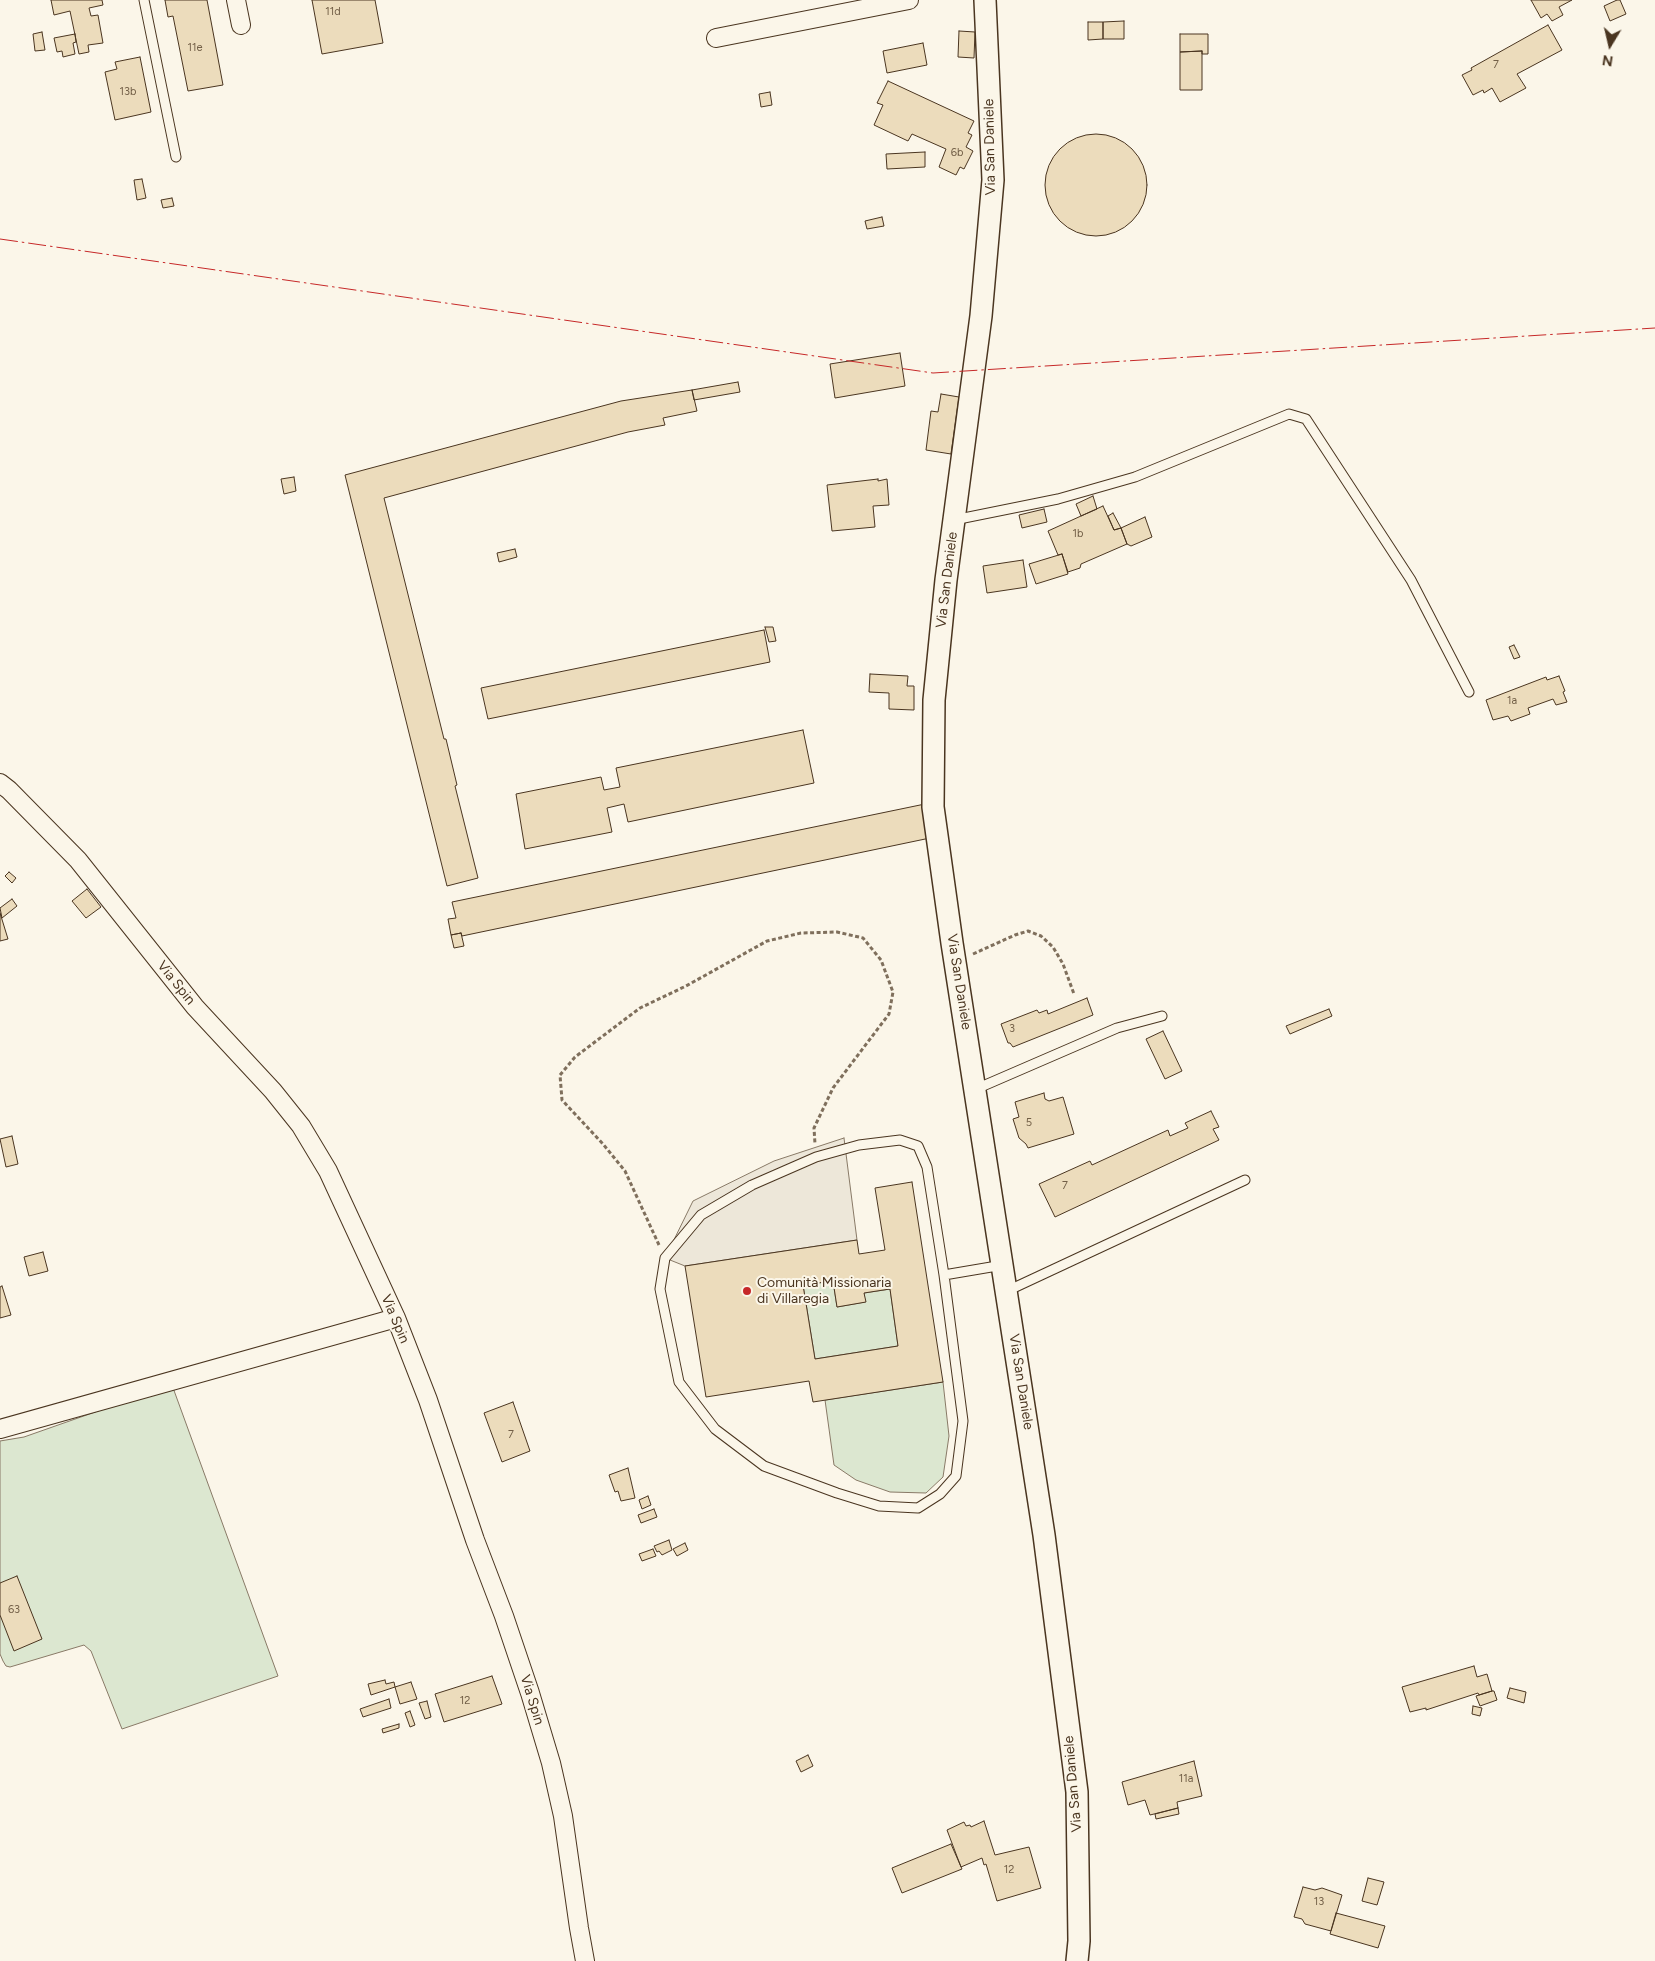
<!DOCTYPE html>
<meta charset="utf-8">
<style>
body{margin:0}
#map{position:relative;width:1655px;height:1961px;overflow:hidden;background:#fbf6e9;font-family:Figtree,sans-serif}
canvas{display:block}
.north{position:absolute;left:1585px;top:20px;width:50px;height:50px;-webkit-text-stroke:4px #fbf6e9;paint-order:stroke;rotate:189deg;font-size:14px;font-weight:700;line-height:20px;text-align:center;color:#4a3520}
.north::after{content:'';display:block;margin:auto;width:18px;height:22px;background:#4a3520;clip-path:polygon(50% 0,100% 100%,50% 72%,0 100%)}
</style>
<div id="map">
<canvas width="1655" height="1961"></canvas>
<div class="north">N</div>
</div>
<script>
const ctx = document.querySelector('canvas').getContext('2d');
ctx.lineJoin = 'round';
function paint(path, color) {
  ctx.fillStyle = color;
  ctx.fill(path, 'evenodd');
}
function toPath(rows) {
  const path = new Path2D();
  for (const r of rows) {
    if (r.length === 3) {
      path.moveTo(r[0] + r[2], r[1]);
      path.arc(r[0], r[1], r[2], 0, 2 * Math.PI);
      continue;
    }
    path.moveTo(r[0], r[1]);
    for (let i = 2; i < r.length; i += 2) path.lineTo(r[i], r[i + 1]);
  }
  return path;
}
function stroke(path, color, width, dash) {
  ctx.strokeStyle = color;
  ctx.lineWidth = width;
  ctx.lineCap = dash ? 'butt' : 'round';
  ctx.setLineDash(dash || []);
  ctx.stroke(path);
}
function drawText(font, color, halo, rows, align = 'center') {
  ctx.font = font + ' Figtree,sans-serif';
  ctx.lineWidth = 4;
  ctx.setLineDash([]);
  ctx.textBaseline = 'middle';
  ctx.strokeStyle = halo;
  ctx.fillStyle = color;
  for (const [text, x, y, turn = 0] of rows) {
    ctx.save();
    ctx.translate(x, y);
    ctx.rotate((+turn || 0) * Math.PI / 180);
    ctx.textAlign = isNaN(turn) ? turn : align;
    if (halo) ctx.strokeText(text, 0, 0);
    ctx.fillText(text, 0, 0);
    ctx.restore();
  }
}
const green = toPath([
 [833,1281,837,1307,865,1302,864,1293,890,1289,898,1346,815,1359,803,1285,833,1281],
 [943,1382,949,1436,943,1477,926,1493,890,1492,856,1480,834,1465,825,1400,943,1382],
 [172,1385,278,1676,122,1729,91,1651,84,1645,10,1667,6,1666,3,1661,0,1654,0,1441,24,1437,172,1385]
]);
paint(green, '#dce7d0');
stroke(green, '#887966', 1);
const parking = toPath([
 [844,1138,857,1240,685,1266,665,1258,693,1201,774,1161,844,1138]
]);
paint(parking, '#ede7d9');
stroke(parking, '#887966', 1);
const building = toPath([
 [51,0,102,0,103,5,89,8,91,16,98,15,103,43,88,45,89,52,79,54,70,11,54,15,51,0],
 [165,0,207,0,223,85,188,91,173,16,168,17,165,0],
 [312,0,375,0,383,43,322,54,312,0],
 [1531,0,1572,0,1559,7,1563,15,1552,21,1547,14,1541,18,1531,0],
 [1617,0,1620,0,1626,14,1610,21,1604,6,1617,0],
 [1124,21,1124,39,1103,39,1103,22,1124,21],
 [1088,22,1103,22,1103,39,1088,40,1088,22],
 [1548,25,1562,50,1517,74,1526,88,1500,102,1492,88,1484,93,1483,90,1473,95,1462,75,1472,70,1471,68,1548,25],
 [959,31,975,32,974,58,958,57,959,31],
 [42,32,45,50,35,51,33,34,42,32],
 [75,34,76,42,73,43,75,54,63,57,62,51,57,52,54,38,75,34],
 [1180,34,1208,34,1208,54,1202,54,1202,51,1180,52,1180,34],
 [923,43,927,65,887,73,883,51,923,43],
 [1202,51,1202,90,1180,90,1180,52,1202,51],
 [140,57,151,112,115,120,105,72,117,69,115,62,140,57],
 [888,81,974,121,968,133,972,135,966,147,973,151,964,169,960,167,956,175,939,167,946,149,912,134,908,141,874,125,883,105,877,103,888,81],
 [770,92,772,105,761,107,759,94,770,92],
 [1096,185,51],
 [925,152,925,167,887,169,886,154,925,152],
 [142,179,146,198,137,200,134,180,142,179],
 [172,198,174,206,163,208,161,200,172,198],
 [882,217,884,226,867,229,865,221,882,217],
 [900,353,905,386,835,398,830,364,900,353],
 [738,382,740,392,694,400,692,390,738,382],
 [692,390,697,411,663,418,665,425,628,432,384,498,444,739,446,739,457,785,455,786,478,878,447,886,345,475,621,401,692,390],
 [941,394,959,397,951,454,926,450,931,411,938,412,941,394],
 [294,477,296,491,284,494,281,479,294,477],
 [878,479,878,481,887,479,889,505,873,506,875,527,832,531,827,485,878,479],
 [1093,496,1097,509,1081,516,1076,504,1093,496],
 [1103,506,1114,530,1121,528,1127,544,1081,564,1080,568,1068,572,1062,554,1058,555,1048,531,1103,506],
 [1044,509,1047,522,1022,528,1019,515,1044,509],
 [1113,513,1121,528,1114,530,1108,516,1113,513],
 [1145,517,1152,537,1131,546,1127,544,1121,528,1145,517],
 [515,549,517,557,499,562,497,553,515,549],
 [1062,554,1068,574,1036,584,1029,564,1062,554],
 [1023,560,1027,587,987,593,983,566,1023,560],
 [765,627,773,627,776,641,769,642,765,627],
 [764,630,770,662,488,719,481,688,764,630],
 [1514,645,1520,657,1514,659,1509,647,1514,645],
 [870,674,908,676,907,686,914,686,914,710,889,709,889,693,869,692,870,674],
 [1559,676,1565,691,1563,692,1567,702,1556,705,1553,699,1528,708,1530,714,1511,721,1508,716,1493,720,1486,700,1546,677,1547,680,1559,676],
 [803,730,814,783,628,822,624,804,607,808,612,832,525,849,516,794,601,777,604,790,620,787,616,768,803,730],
 [925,804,930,838,462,936,461,933,451,935,448,919,456,918,452,902,925,804],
 [9,872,16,878,12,883,5,876,9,872],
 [87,889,101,907,86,918,72,901,87,889],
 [12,899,17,906,2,918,0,908,12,899],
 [0,913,8,939,0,941,0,913],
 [461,933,464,946,454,948,451,935,461,933],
 [1087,998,1093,1015,1013,1047,1010,1043,1008,1043,1001,1024,1037,1010,1039,1013,1047,1010,1048,1014,1087,998],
 [1329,1009,1332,1016,1290,1034,1286,1026,1329,1009],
 [1163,1031,1182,1071,1165,1079,1146,1039,1163,1031],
 [1044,1093,1045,1099,1049,1101,1063,1097,1074,1134,1028,1148,1026,1144,1019,1138,1013,1119,1019,1117,1015,1102,1044,1093],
 [1211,1111,1219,1127,1213,1129,1219,1140,1055,1217,1039,1184,1090,1161,1092,1165,1168,1130,1170,1136,1188,1128,1185,1123,1211,1111],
 [12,1136,18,1164,6,1167,0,1139,12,1136],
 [912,1182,943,1382,813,1402,809,1381,706,1397,685,1266,857,1240,859,1254,885,1250,875,1188,912,1182],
 [833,1281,837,1307,866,1302,864,1293,890,1289,898,1346,815,1359,803,1285,833,1281],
 [43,1252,48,1271,29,1276,24,1257,43,1252],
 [2,1286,11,1315,0,1318,0,1287,2,1286],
 [513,1402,530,1451,502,1462,484,1413,513,1402],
 [628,1468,635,1498,621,1501,618,1491,615,1492,609,1475,628,1468],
 [648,1496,651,1505,642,1509,639,1500,648,1496],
 [654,1509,657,1517,641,1523,638,1515,654,1509],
 [669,1540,672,1550,662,1555,659,1551,657,1552,654,1546,669,1540],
 [685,1543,688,1550,677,1556,673,1549,685,1543],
 [653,1549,656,1556,642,1561,639,1554,653,1549],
 [17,1576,42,1639,14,1651,0,1615,0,1583,17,1576],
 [1474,1666,1477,1677,1487,1674,1492,1691,1479,1695,1478,1693,1426,1710,1426,1708,1410,1712,1402,1687,1474,1666],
 [492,1676,502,1704,444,1722,435,1694,492,1676],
 [385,1680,386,1684,394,1682,395,1687,371,1695,368,1684,385,1680],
 [411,1682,417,1699,400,1704,395,1687,411,1682],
 [1510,1688,1526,1692,1524,1703,1507,1698,1510,1688],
 [1492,1691,1494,1691,1497,1700,1480,1706,1476,1696,1492,1691],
 [389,1699,391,1708,363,1717,360,1709,389,1699],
 [427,1701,431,1717,425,1719,419,1703,427,1701],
 [1473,1706,1482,1708,1480,1716,1472,1714,1473,1706],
 [410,1711,415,1725,410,1727,405,1713,410,1711],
 [399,1724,399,1728,383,1733,382,1729,399,1724],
 [808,1755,813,1766,801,1772,796,1761,808,1755],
 [1194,1761,1202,1796,1177,1802,1178,1808,1150,1815,1145,1800,1128,1805,1122,1782,1194,1761],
 [1178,1808,1179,1814,1156,1819,1155,1814,1178,1808],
 [984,1821,995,1855,1029,1847,1041,1888,997,1901,986,1864,984,1865,982,1858,961,1867,947,1830,964,1822,966,1826,970,1825,971,1827,984,1821],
 [951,1844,962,1869,902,1893,892,1868,951,1844],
 [1368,1878,1384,1882,1377,1905,1362,1901,1368,1878],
 [1303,1887,1315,1890,1322,1888,1342,1895,1331,1931,1305,1924,1302,1919,1294,1917,1303,1887],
 [1336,1913,1385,1926,1378,1948,1330,1934,1336,1913]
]);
paint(building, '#ecdcbc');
stroke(building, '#4a3520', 1);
const service = toPath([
 [144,0,176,157],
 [954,520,1058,499,1135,477,1289,414,1306,419,1411,580,1469,692],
 [976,1089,1117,1028,1162,1016],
 [900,1140,918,1146,927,1167,944,1275,963,1421,956,1476,940,1494,918,1508,879,1506,837,1493,764,1466,715,1429,679,1382,660,1289,665,1258,701,1215,752,1185,816,1157,859,1145,900,1140],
 [944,1275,1003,1265],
 [1007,1291,1245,1180]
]);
const minor = toPath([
 [236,0,241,25],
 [716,38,909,0],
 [0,783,9,790,78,860,195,1007,273,1091,301,1126,328,1171,396,1318,428,1400,475,1540,504,1616,530,1693,551,1763,563,1816,579,1928,585,1961],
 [0,1429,396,1318]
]);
const tertiary = toPath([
 [985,0,993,180,981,316,946,580,934,700,933,807,952,943,1044,1535,1077,1792,1079,1941,1077,1961]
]);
stroke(service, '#4a3520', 11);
stroke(minor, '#4a3520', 20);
stroke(tertiary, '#4a3520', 24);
stroke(toPath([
 [973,954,1015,935,1028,931,1041,936,1053,947,1063,964,1074,994],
 [659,1245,625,1171,603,1144,562,1100,560,1075,575,1057,640,1008,686,986,767,941,801,933,837,932,863,938,881,960,893,992,889,1014,833,1088,814,1128,815,1144]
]), '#7f6f5c', 3, [4, 2.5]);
stroke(service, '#fbf6e9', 9);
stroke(minor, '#fbf6e9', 18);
stroke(tertiary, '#fbf6e9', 21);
stroke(toPath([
 [0,239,933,373,1655,328]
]), '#c62828', 1, [18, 4, 2.5, 4]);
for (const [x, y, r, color] of [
 [747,1291,5,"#c62828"]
]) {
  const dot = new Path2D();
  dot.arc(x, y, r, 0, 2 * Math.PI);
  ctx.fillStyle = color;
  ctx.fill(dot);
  stroke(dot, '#fbf6e9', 2);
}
drawText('11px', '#725f47', null, [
 ["11d",333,12],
 ["11e",195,48],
 ["7",1496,65],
 ["13b",128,92],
 ["6b",957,153],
 ["1b",1078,534],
 ["1a",1512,701],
 ["3",1012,1029],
 ["5",1029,1123],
 ["7",1065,1186],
 ["7",511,1435],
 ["63",14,1610],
 ["12",465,1701],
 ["11a",1186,1779],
 ["12",1009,1870],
 ["13",1319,1902]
]);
drawText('14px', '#4a3520', '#fbf6e9', [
 ["Via San Daniele",990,147,-91],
 ["Via San Daniele",947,580,-83],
 ["Via San Daniele",959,982,81],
 ["Via Spin",176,983,51],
 ["Via Spin",395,1319,67],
 ["Via San Daniele",1021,1382,81],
 ["Via Spin",532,1700,73],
 ["Via San Daniele",1073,1784,-95]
]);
drawText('14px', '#4a3520', '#fbf6e9', [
 ["Comunità Missionaria",757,1283],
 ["di Villaregia",757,1299]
], 'left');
</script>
